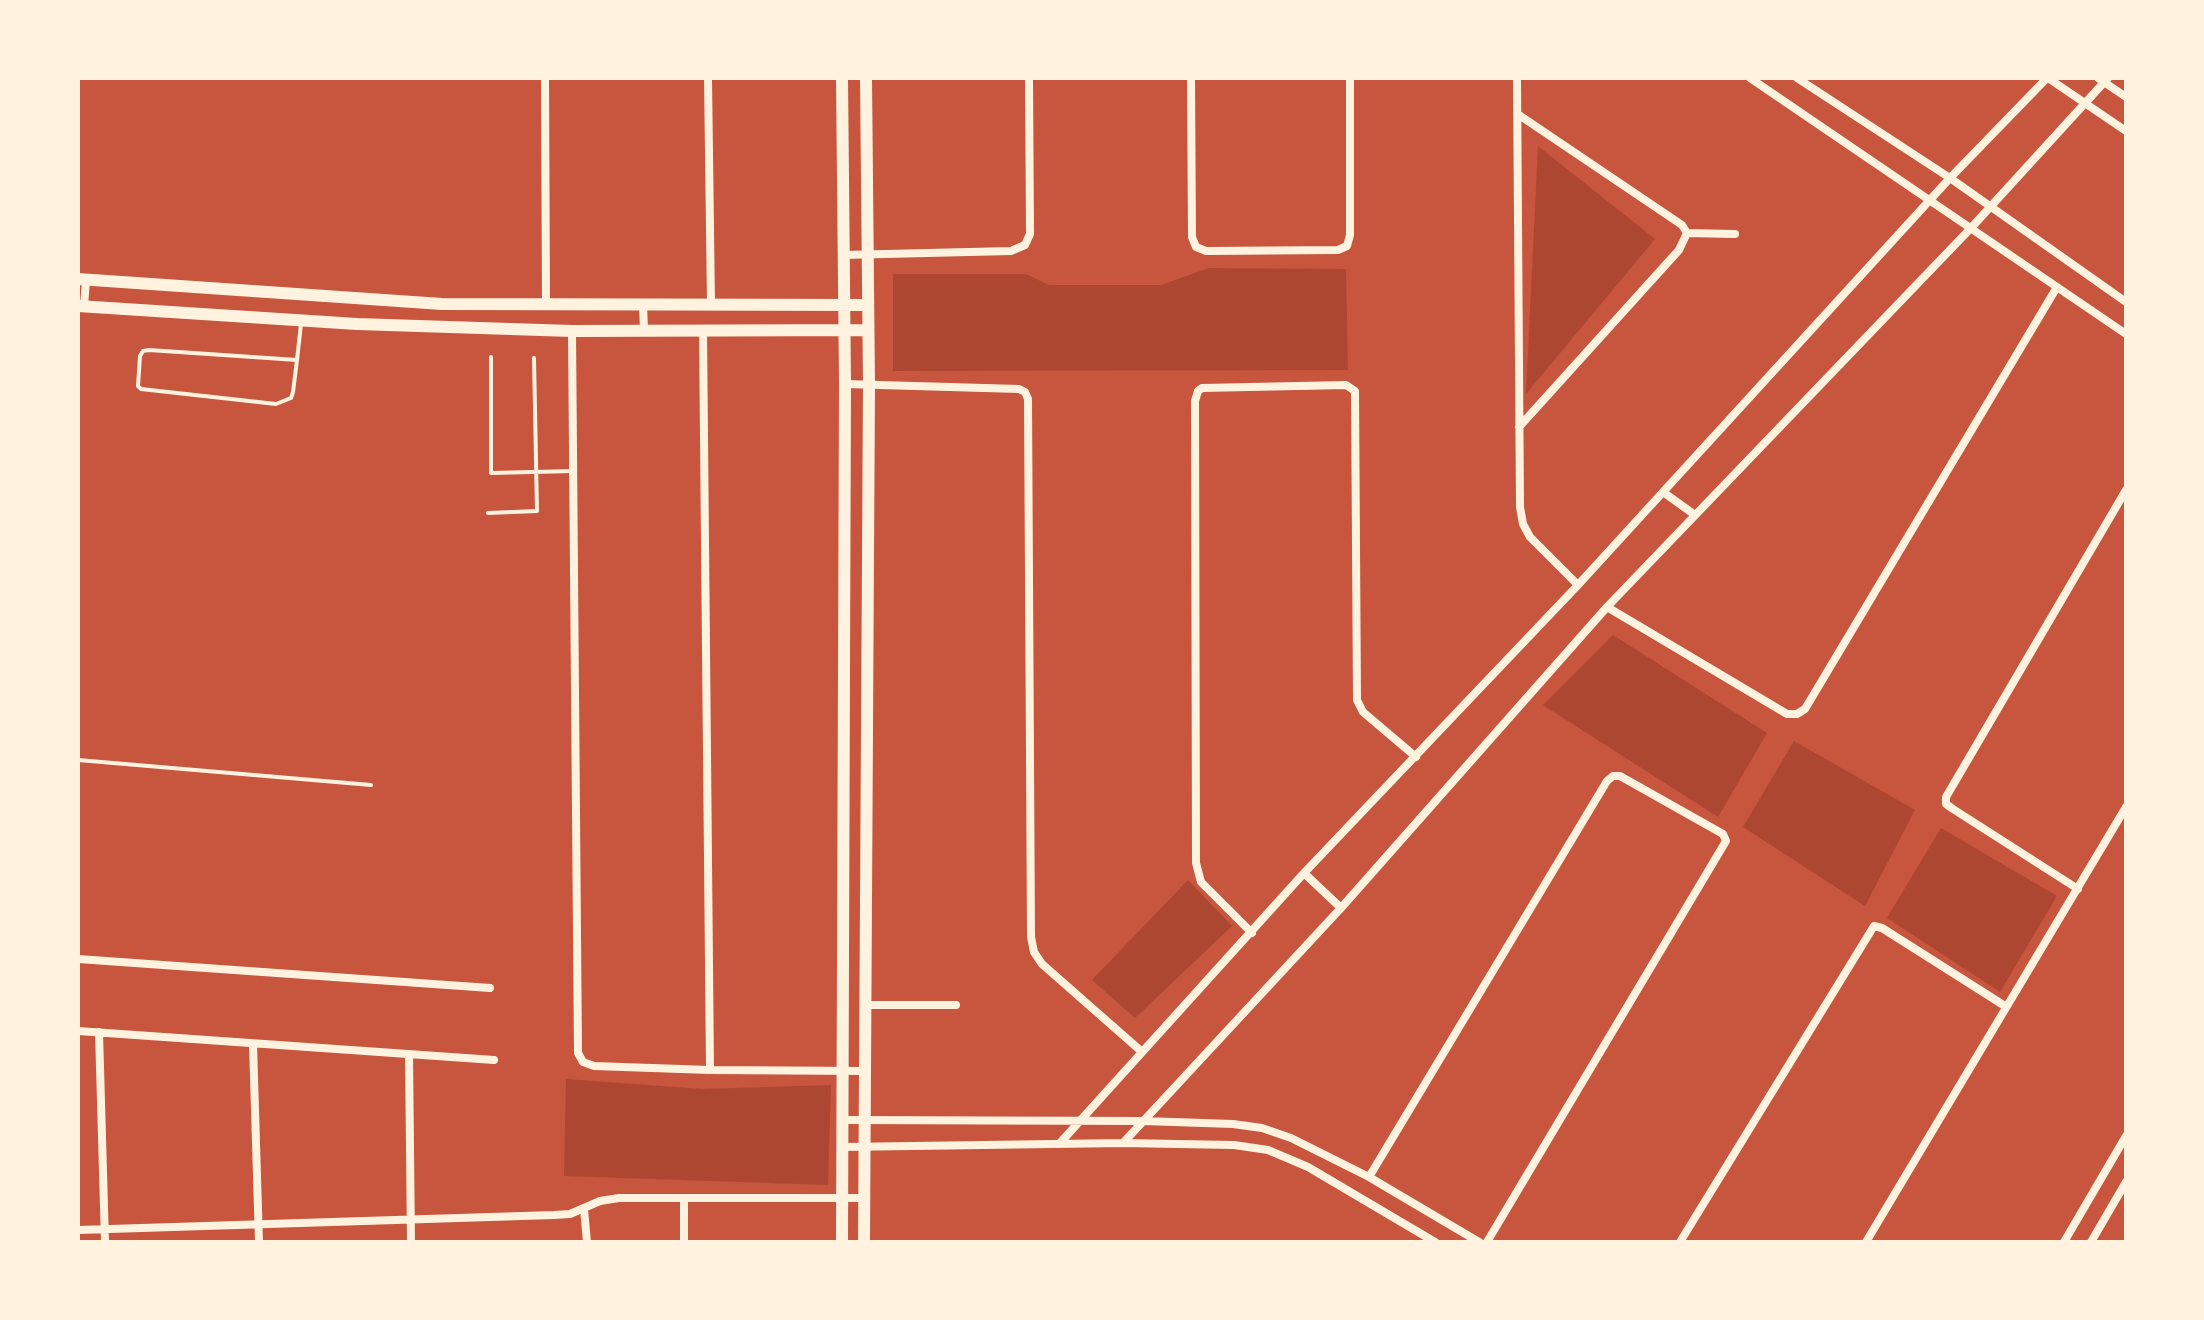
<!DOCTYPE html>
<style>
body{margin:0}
#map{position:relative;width:2204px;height:1320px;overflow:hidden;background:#c8553d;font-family:"Open Sans",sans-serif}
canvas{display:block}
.frame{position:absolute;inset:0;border:80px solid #fff3e0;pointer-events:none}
</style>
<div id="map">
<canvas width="2204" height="1320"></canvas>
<div class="frame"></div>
</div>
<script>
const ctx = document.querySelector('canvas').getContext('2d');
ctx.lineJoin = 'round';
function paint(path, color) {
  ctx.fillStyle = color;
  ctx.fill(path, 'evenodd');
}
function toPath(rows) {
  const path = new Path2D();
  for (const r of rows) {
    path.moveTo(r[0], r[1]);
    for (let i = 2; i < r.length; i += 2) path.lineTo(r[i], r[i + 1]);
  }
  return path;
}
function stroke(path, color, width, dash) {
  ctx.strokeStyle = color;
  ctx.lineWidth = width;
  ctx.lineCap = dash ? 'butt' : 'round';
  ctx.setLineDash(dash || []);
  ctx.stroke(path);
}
paint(toPath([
 [1538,146,1655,239,1526,394],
 [1209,268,1346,269,1348,370,893,371,893,274,1026,274,1049,285,1161,285],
 [1613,635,1767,733,1718,817,1543,705],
 [1794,741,1915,810,1865,906,1743,827],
 [1941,828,2057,896,2000,992,1887,918],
 [1188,880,1232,926,1135,1018,1092,980],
 [566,1079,703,1089,831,1085,828,1185,564,1176]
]), '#ae4732');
stroke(toPath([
 [491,357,491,473,573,471],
 [297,360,149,350,143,351,140,356,138,386,141,389,276,404,291,398,293,392,297,360,301,324],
 [488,513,537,511,534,358],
 [78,760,371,785]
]), '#fff3e0', 4);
stroke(toPath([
 [545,78,546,305],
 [708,78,711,304],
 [1191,78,1192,237,1196,247,1206,251,1338,250,1347,246,1350,235,1350,78],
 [1517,78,1520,507,1523,524,1530,537,1578,585],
 [1750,78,2126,334],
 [1797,78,1950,178,2126,302],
 [2048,78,2126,131],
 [2098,78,2126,97],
 [1519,115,1682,225,1687,233],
 [1687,233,1735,234],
 [843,255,1011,251,1025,245,1030,234,1029,78],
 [643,304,644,330],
 [84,306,86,280],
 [572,331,578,1053,583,1062,594,1066,710,1070,866,1071],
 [703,331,710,1070],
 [845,384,1019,389,1025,392,1028,399,1031,937,1034,952,1042,964,1141,1051],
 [1519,427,1679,250,1687,233],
 [1663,492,1695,515],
 [1607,607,1787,714,1797,714,1805,709,2057,287],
 [1304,873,1341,908],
 [2078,889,1953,809,1946,804,1946,797,2126,490],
 [1252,933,1201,882,1196,863,1195,401,1198,391,1202,388,1346,385,1355,391,1357,700,1363,712,1416,757],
 [78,959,490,988],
 [867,1005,956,1005],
 [78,1031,494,1060],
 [99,1032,105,1242],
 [253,1044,259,1242],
 [409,1054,411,1242],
 [844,1120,1143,1121,1233,1124,1262,1128,1291,1138,1369,1177,1479,1242],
 [1060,1143,1304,873,1578,585,1950,178,2047,78],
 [1123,1143,1341,908,1607,607,1971,228,2108,78],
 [842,1147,1123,1143,1234,1145,1268,1150,1308,1167,1435,1242],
 [1369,1177,1607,781,1613,776,1620,776,1723,834,1726,841,1487,1242],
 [584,1209,587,1242],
 [78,1230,554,1215,570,1214,600,1201,619,1198,865,1198],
 [684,1242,684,1199],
 [1680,1242,1874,926,1882,928,2005,1006],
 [1866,1242,2126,807],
 [2064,1242,2126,1136],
 [2091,1242,2126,1182]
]), '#fff3e0', 8);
stroke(toPath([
 [78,279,442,304,868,305],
 [78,306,357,324,572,331,868,330],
 [842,1242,845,384,842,78],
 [864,1242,869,385,866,78]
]), '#fff3e0', 12);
</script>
